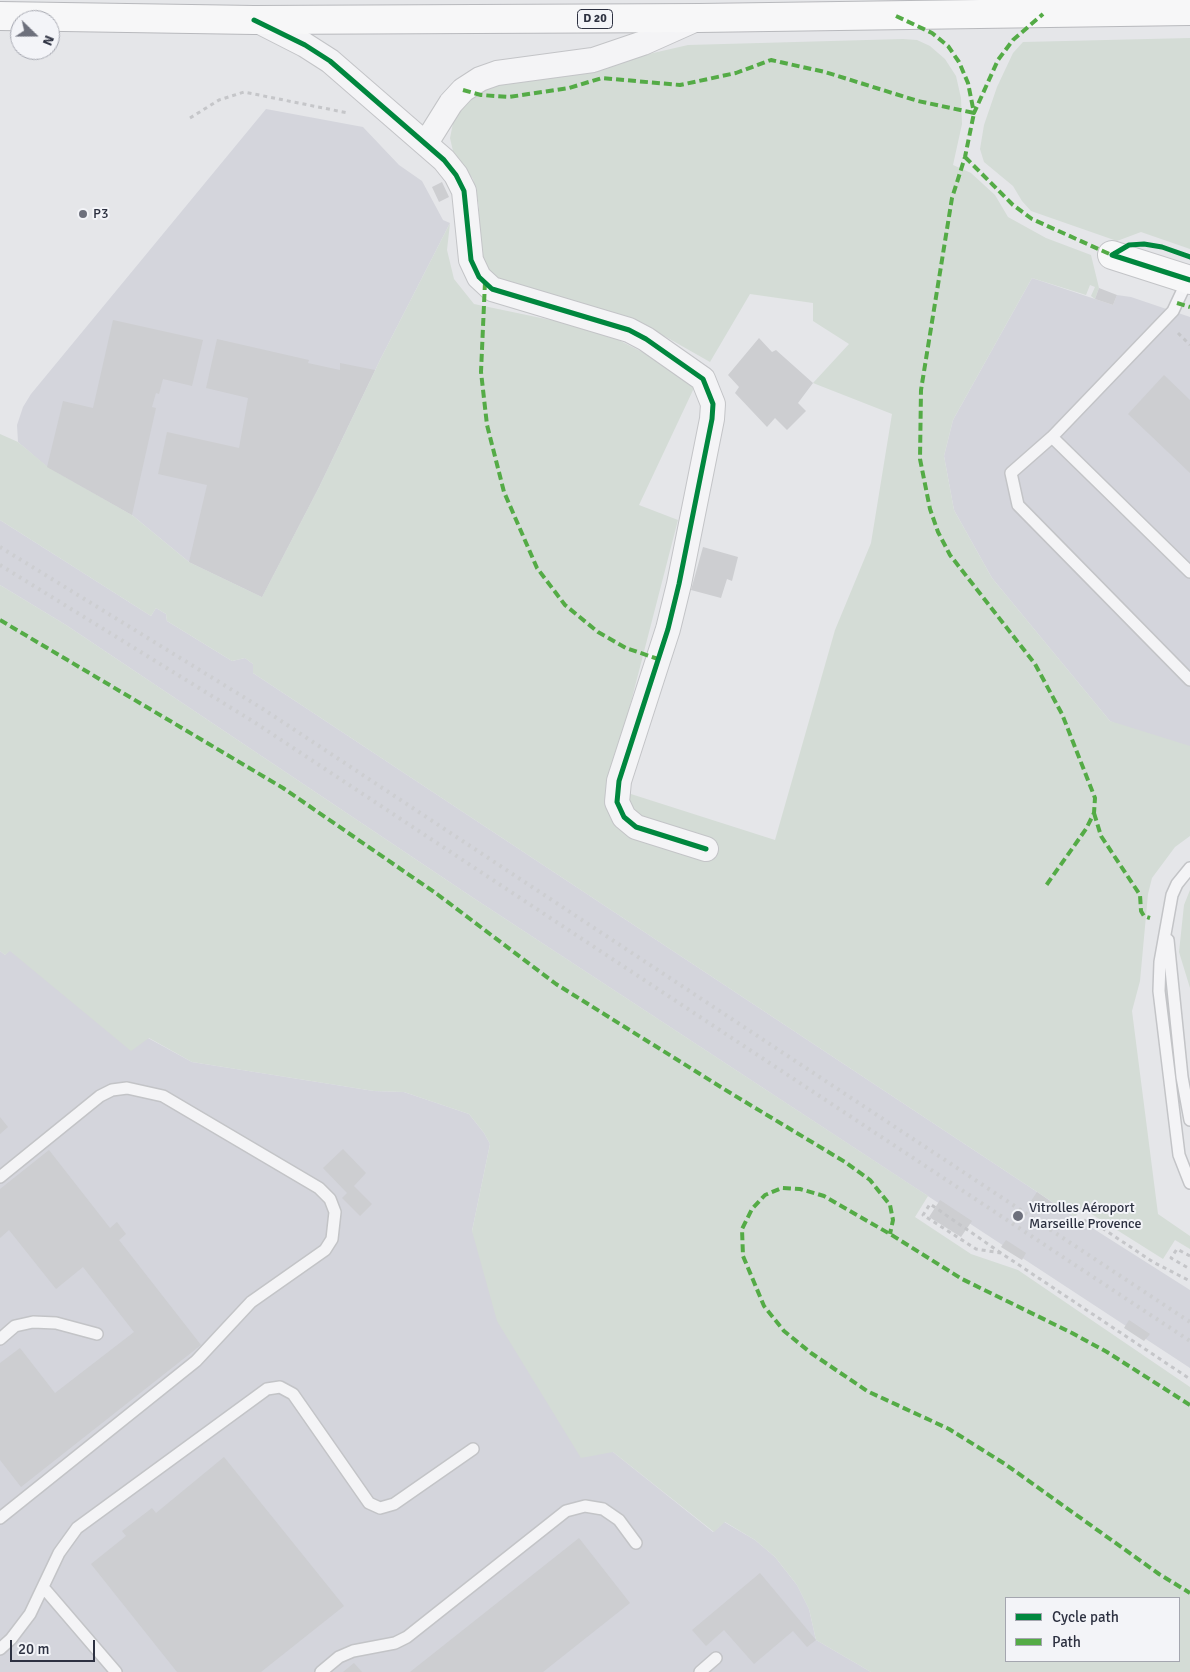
<!DOCTYPE html>
<meta charset="utf-8">
<style>
body{margin:0}
#map{position:relative;width:1190px;height:1672px;overflow:hidden;background:#e5e6e9;font-family:Signika,sans-serif}
canvas{display:block}
.legend{position:absolute;left:1005px;top:1597px;width:175px;height:65px;box-sizing:border-box;background:#f3f4f8;border:1px solid #a4a6af;margin:0;padding:6px 9px;list-style:none;font-size:15px;color:#2d3141}
.legend li{display:flex;align-items:center;gap:10px;height:25px}
.legend b{width:25px;border:1px solid #a4a6af}
.north{position:absolute;left:10px;top:10px;width:50px;height:50px;box-sizing:border-box;background:#f3f4f8;border:1px solid #a4a6af;border-radius:50%;rotate:112deg;font-size:14px;font-weight:700;line-height:20px;text-align:center;color:#2d3141}
.north::after{content:'';display:block;margin:auto;width:18px;height:22px;background:#6d707c;clip-path:polygon(50% 0,100% 100%,50% 72%,0 100%)}
.scale{position:absolute;left:10px;top:1640px;width:85px;height:22px;box-sizing:border-box;border:2px solid #2d3141;border-top:0;padding-left:6px;font-size:15px;line-height:18px;white-space:nowrap;color:#2d3141;-webkit-text-stroke:4px #f3f4f8;paint-order:stroke}
</style>
<div id="map">
<canvas width="1190" height="1672"></canvas>
<ul class="legend">
<li><b style="height:6px;background:#00873e"></b>Cycle path</li>
<li><b style="height:6px;background:#54ab46"></b>Path</li>
</ul>
<div class="north">N</div>
<div class="scale">20 m</div>
</div>
<script>
const ctx = document.querySelector('canvas').getContext('2d');
ctx.lineJoin = 'round';
function paint(path, color) {
  ctx.fillStyle = color;
  ctx.fill(path, 'evenodd');
}
function toPath(rows) {
  const path = new Path2D();
  for (const r of rows) {
    path.moveTo(r[0], r[1]);
    for (let i = 2; i < r.length; i += 2) path.lineTo(r[i], r[i + 1]);
  }
  return path;
}
function stroke(path, color, width, dash) {
  ctx.strokeStyle = color;
  ctx.lineWidth = width;
  ctx.lineCap = dash ? 'butt' : 'round';
  ctx.setLineDash(dash || []);
  ctx.stroke(path);
}
function drawText(font, color, halo, rows, align = 'center') {
  ctx.font = font + ' Signika,sans-serif';
  ctx.lineWidth = 4;
  ctx.setLineDash([]);
  ctx.textBaseline = 'middle';
  ctx.strokeStyle = halo;
  ctx.fillStyle = color;
  for (const [text, x, y, turn = 0] of rows) {
    ctx.save();
    ctx.translate(x, y);
    ctx.rotate((+turn || 0) * Math.PI / 180);
    ctx.textAlign = isNaN(turn) ? turn : align;
    if (halo) ctx.strokeText(text, 0, 0);
    ctx.fillText(text, 0, 0);
    ctx.restore();
  }
}
paint(toPath([
 [266,109,363,127,399,165,422,181,443,220,450,223,381,358,319,487,262,597,189,562,132,515,47,467,18,442,17,425,23,407,31,394],
 [1032,278,1113,305,1117,295,1131,297,1190,317,1190,760,1110,721,992,578,954,510,944,456,953,420],
 [0,520,151,616,156,608,166,614,167,621,232,661,245,658,253,664,253,673,1075,1217,1190,1290,1190,1368,472,897,66,625,0,585],
 [9,950,148,1038,192,1062,374,1091,404,1092,469,1114,484,1133,490,1144,472,1231,613,1452,713,1532,724,1522,755,1540,775,1557,797,1585,809,1609,816,1640,871,1672,0,1672,0,951,5,955]
]), '#d4d5dc');
paint(toPath([
 [1190,38,1190,249,1141,232,1117,241,1031,211,1022,201,1013,186,984,162,980,149,984,125,997,87,1013,53,1023,42],
 [903,39,917,40,930,46,945,59,956,76,961,98,962,124,953,165,971,173,995,195,1008,217,1046,238,1091,255,1099,288,1095,299,1091,296,1095,287,1090,285,1086,295,1032,278,953,420,944,456,954,510,992,578,1110,721,1190,746,1190,836,1175,847,1152,878,1148,894,1140,981,1132,1011,1158,1214,1190,1236,1190,1249,1175,1240,1163,1259,1082,1208,1075,1217,253,673,253,664,245,658,232,661,167,621,166,614,156,608,151,616,0,520,0,434,18,442,48,467,132,515,189,562,262,597,319,487,381,358,450,223,447,250,454,279,474,304,570,324,611,336,650,356,694,388,639,505,678,520,609,787,775,840,835,630,871,543,892,414,813,383,849,344,813,321,813,303,750,294,710,362,666,337,605,312,490,277,479,259,476,237,479,206,473,179,453,151,450,138,453,123,463,107,487,86,579,70,688,45],
 [0,585,66,625,472,897,928,1196,915,1217,971,1254,1018,1270,1190,1387,1190,1672,871,1672,816,1640,809,1609,797,1585,775,1557,755,1540,725,1522,714,1532,613,1452,581,1458,497,1321,472,1231,490,1144,484,1133,469,1114,404,1092,374,1091,192,1062,149,1038,131,1051,10,951,5,955,0,951],
 [1006,1598,1179,1598,1179,1661,1006,1661],
 [1190,890,1190,988,1179,952,1184,905]
]), '#d4dcd6');
paint(toPath([
 [442,182,449,197,439,202,432,187],
 [1099,288,1117,295,1113,305,1095,299],
 [113,320,203,340,192,386,163,379,159,394,156,393,152,407,156,408,132,515,47,467,63,401,93,408],
 [759,338,772,352,776,350,813,383,798,403,806,411,787,430,775,418,767,427,735,393,739,387,728,375],
 [217,339,309,360,308,363,340,370,340,363,375,370,319,487,262,597,189,562,207,485,158,474,167,432,239,448,248,398,206,388],
 [1164,375,1190,400,1190,473,1128,414],
 [703,547,738,557,732,581,727,579,721,598,691,590],
 [0,1117,8,1127,0,1134],
 [343,1149,366,1173,354,1186,372,1204,360,1216,342,1198,347,1193,323,1168],
 [49,1150,110,1228,117,1222,126,1234,119,1240,201,1345,21,1487,0,1460,0,1363,20,1348,55,1393,134,1332,83,1267,56,1289,9,1230,0,1238,0,1189],
 [1037,1192,1057,1206,1052,1214,1031,1201],
 [940,1200,972,1221,961,1237,929,1217],
 [1006,1240,1026,1253,1022,1260,1001,1247],
 [1129,1320,1150,1334,1144,1341,1124,1328],
 [224,1457,344,1606,261,1672,177,1672,91,1564,126,1536,122,1531,152,1508,156,1513],
 [579,1538,630,1603,543,1672,410,1672],
 [760,1573,816,1640,807,1647,793,1631,754,1664,724,1630,706,1646,692,1630],
 [354,1663,362,1672,343,1672]
]), '#cdced1');
const lane = toPath([
 [1188,279,1173,311,1052,437,1190,572],
 [1052,437,1011,473,1018,505,1190,680],
 [1190,868,1177,884,1172,895,1160,962,1159,991,1179,1155,1190,1183],
 [1168,940,1182,1077,1190,1120],
 [0,1177,100,1096,112,1090,127,1088,163,1096,319,1188,330,1199,335,1212,332,1239,325,1250,251,1302,196,1361,0,1518],
 [0,1339,15,1326,33,1322,56,1323,97,1334],
 [43,1587,116,1672],
 [0,1649,11,1639,30,1614,59,1553,77,1528,267,1389,280,1387,293,1394,369,1503,380,1508,394,1504,473,1449],
 [321,1672,339,1657,353,1651,395,1643,407,1637,566,1511,585,1506,603,1509,619,1520,636,1543],
 [700,1672,716,1658]
]);
const street = toPath([
 [256,20,305,45,330,61,444,160,456,175,464,191,471,260,479,277,492,289,629,330,646,339,703,379,713,404,712,419,679,584,668,629,619,781,617,802,624,817,636,827,706,849],
 [426,143,451,103,463,90,480,79,497,73,593,60,643,43,699,18]
]);
const secondary = toPath([
 [1112,255,1190,280]
]);
const highway = toPath([
 [0,16,254,20,699,18,1190,11]
]);
stroke(lane, '#c3c4c7', 14);
stroke(street, '#c3c4c7', 26);
stroke(secondary, '#c3c4c7', 30);
stroke(highway, '#b8b9bd', 30);
stroke(toPath([
 [190,118,219,100,244,92,348,113],
 [1178,333,1190,345],
 [1084,1223,1087,1218,1153,1262,1190,1281],
 [1001,1253,930,1204,923,1215,976,1249,1001,1253,1190,1379],
 [1190,1256,1177,1249,1171,1258,1190,1269]
]), '#c5c6c9', 3, [4, 4]);
stroke(lane, '#f4f4f6', 11);
stroke(street, '#f4f4f6', 24);
stroke(secondary, '#f7f7f8', 28);
stroke(highway, '#f7f7f8', 28);
stroke(toPath([
 [0,547,263,709,1190,1322],
 [0,565,254,722,1190,1341]
]), '#cdced1', 4, [2.5, 5]);
stroke(toPath([
 [896,16,932,33,948,46,959,62,968,83,974,113,998,60,1013,40,1043,14],
 [463,90,481,95,509,97,569,88,602,78,680,85,736,73,771,60,825,72,918,101,974,113,965,157,952,198,921,390,920,459,930,509,938,532,950,555,1035,664,1062,714,1095,798,1094,813,1086,829,1045,887],
 [965,157,1013,205,1032,219,1105,252,1112,255,1115,253],
 [485,282,481,372,487,425,504,492,537,568,565,605,598,632,626,648,658,659],
 [1177,303,1190,307],
 [0,620,283,788,437,894,556,984,732,1094,845,1162,870,1180,890,1205,893,1220,890,1234],
 [1094,813,1101,836,1140,895,1141,911,1144,916,1150,918],
 [1190,1405,1107,1352,1072,1333,962,1279,890,1234,824,1196,800,1189,782,1188,765,1195,752,1209,742,1229,743,1256,764,1306,784,1331,811,1353,867,1391,949,1429,1005,1464,1159,1574,1190,1593]
]), '#54ab46', 4, [8, 4]);
stroke(toPath([
 [254,20,305,45,330,61,444,160,456,175,464,191,471,260,479,277,492,289,629,330,646,339,703,379,713,404,712,419,679,584,668,629,619,781,617,802,624,817,636,827,706,849],
 [1112,255,1129,245,1144,244,1162,247,1190,257],
 [1112,255,1190,280]
]), '#00873e', 5);
for (const [x, y, r, color] of [
 [83,214,5,"#6d707c"],
 [1018,1216,6,"#6d707c"]
]) {
  const dot = new Path2D();
  dot.arc(x, y, r, 0, 2 * Math.PI);
  ctx.fillStyle = color;
  ctx.fill(dot);
  stroke(dot, '#f3f4f8', 2);
}
for (const [x, y, w] of [
 [595,19,35]
]) {
  const box = new Path2D();
  box.roundRect(x - w / 2, y - 9.5, w, 19, 4);
  ctx.fillStyle = '#f3f4f8';
  ctx.fill(box);
  stroke(box, '#2d3141', 1);
}
drawText('bold 12px', '#2d3141', null, [
 ["D 20",595,19]
]);
drawText('14px', '#2d3141', '#f3f4f8', [
 ["P3",93,214],
 ["Vitrolles Aéroport",1029,1208],
 ["Marseille Provence",1029,1224]
], 'left');
</script>
